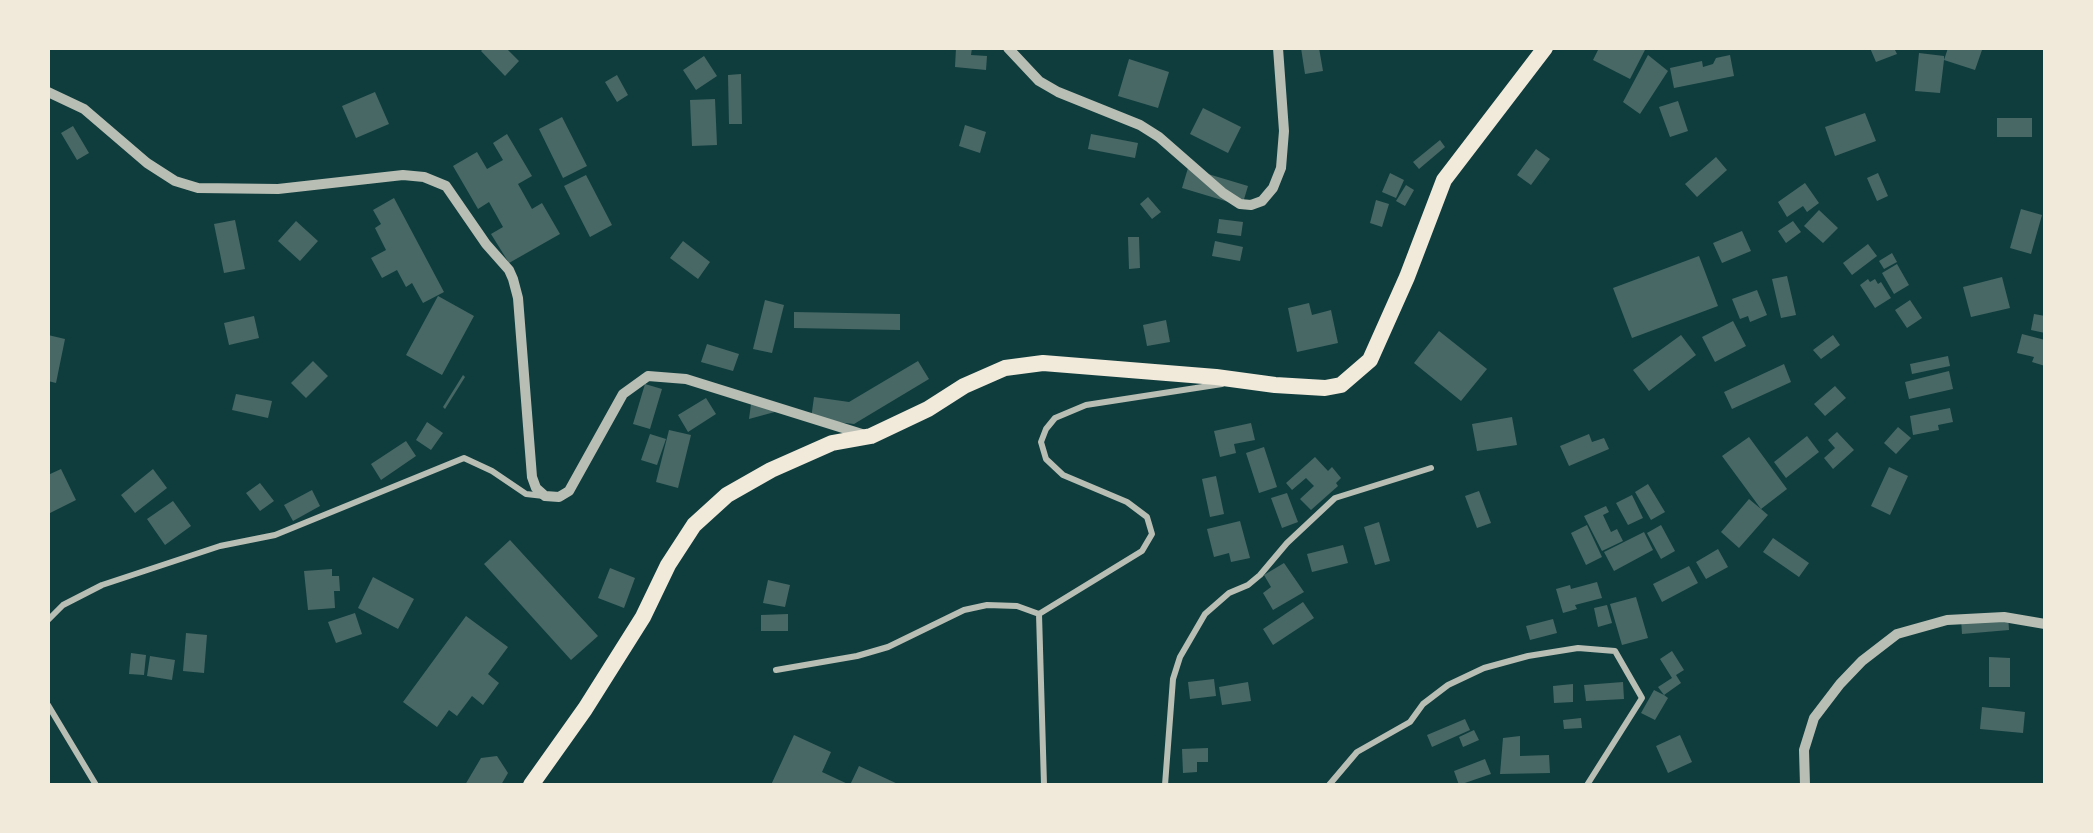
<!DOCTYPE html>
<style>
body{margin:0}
#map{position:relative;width:2093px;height:833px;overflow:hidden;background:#0f3d3e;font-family:"Public Sans",sans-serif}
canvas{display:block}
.frame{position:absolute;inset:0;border:50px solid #f1e9da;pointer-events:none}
</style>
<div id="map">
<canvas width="2093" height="833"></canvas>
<div class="frame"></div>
</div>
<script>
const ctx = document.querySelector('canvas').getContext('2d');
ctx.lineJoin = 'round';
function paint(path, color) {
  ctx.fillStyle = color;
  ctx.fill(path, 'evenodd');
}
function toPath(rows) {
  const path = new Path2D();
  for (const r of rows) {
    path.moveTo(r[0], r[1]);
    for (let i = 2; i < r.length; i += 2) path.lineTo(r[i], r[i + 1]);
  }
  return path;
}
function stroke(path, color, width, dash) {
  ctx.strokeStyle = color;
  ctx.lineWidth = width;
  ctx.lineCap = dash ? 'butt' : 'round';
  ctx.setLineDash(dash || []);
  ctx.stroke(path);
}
paint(toPath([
 [484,48,506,48,519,61,505,76,481,51],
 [956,48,972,48,971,55,987,56,986,70,955,67],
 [1301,48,1319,48,1323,71,1305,74],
 [1599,48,1646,48,1630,79,1593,60],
 [1870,48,1894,48,1897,54,1876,62],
 [1948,48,1982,50,1975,70,1944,60,1940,93,1915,91,1919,53,1944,56,1944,60],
 [1648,55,1668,71,1640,114,1623,102],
 [1730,55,1734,76,1674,88,1670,68,1702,61,1703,67,1713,64,1716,58],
 [704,56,717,76,696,90,683,70],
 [1129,59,1169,72,1158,108,1118,96],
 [741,74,742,124,729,124,728,75],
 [617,75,628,95,617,102,605,82],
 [375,92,389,124,356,138,342,106],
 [715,99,717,145,692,146,690,100],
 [1678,101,1688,131,1670,137,1659,107],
 [1203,108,1241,127,1228,153,1190,134],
 [1865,113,1876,141,1835,156,1825,127],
 [562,117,587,166,563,178,539,129],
 [1997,118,2032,118,2032,137,1997,137],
 [965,125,986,132,980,153,959,146],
 [73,126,89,153,77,160,61,133],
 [507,134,532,176,518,184,532,209,542,203,560,234,509,263,491,234,503,227,489,202,478,209,453,166,477,152,487,169,503,160,493,143],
 [1091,134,1138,143,1135,158,1088,149],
 [1440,140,1445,147,1419,169,1413,162],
 [1536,149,1550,159,1531,185,1517,175],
 [1716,157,1727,170,1697,197,1685,184],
 [1188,168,1248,186,1242,206,1182,188],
 [1390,173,1404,180,1396,198,1382,192],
 [1878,173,1888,196,1877,201,1867,178],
 [586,175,612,225,590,237,564,186],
 [1805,183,1819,203,1807,212,1803,206,1787,217,1778,202],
 [1406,185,1414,190,1405,206,1396,201],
 [1148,197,1161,212,1152,219,1140,204],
 [394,198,444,292,423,303,412,283,406,287,397,270,382,278,371,258,386,250,375,228,381,224,373,210],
 [1376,200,1389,204,1382,227,1370,223],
 [2021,209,2042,215,2031,254,2010,248],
 [1819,210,1838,228,1823,243,1804,226],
 [1219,219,1243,222,1241,236,1217,233],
 [235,220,245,269,224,273,214,224],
 [296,221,318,241,300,261,278,241],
 [1793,221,1801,232,1786,243,1778,231],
 [1742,231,1751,251,1722,263,1713,243],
 [1128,237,1139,237,1140,268,1129,269],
 [683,241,710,262,698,279,670,258],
 [1215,241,1243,247,1240,261,1212,256],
 [1868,244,1877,256,1852,275,1843,263],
 [1892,253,1897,262,1884,269,1879,261],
 [1699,256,1718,306,1632,338,1613,288],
 [1897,264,1909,285,1894,294,1882,273],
 [1787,276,1796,315,1781,318,1772,279],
 [2002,277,2010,308,1971,317,1963,287],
 [1868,279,1870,282,1875,279,1878,284,1881,282,1891,298,1875,308,1860,285],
 [1757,290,1767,315,1750,322,1748,316,1740,319,1732,299],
 [438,296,474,316,442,375,406,355],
 [765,300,784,305,772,353,753,349],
 [1910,300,1922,318,1907,328,1895,310],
 [1309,303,1312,315,1331,310,1338,343,1297,352,1288,308],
 [794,312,900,314,900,330,794,328],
 [2034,314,2045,316,2045,333,2031,330],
 [254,316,259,338,229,345,224,323],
 [1166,320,1170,342,1147,346,1143,325],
 [1733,321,1746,346,1715,362,1702,337],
 [1439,331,1487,369,1461,401,1414,363],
 [2022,334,2045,340,2045,366,2032,362,2034,357,2017,353],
 [48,335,65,339,56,383,48,381],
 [1681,335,1696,355,1649,391,1633,370],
 [1833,335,1840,345,1821,359,1813,350],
 [707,344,739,354,733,371,701,362],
 [1948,356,1950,366,1912,374,1910,364],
 [313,361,328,376,306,398,291,383],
 [918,361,929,379,854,424,811,419,814,397,849,402],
 [1784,364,1791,382,1732,409,1724,392],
 [1949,371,1953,389,1909,399,1905,382],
 [463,375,465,377,445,409,443,407],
 [645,384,662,389,650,429,633,424],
 [1835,386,1846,398,1825,416,1814,404],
 [236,394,272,401,268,418,232,410],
 [706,398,716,414,688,432,678,415],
 [751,404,782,410,749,419],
 [1950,408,1953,422,1938,425,1939,430,1913,435,1910,416],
 [1512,417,1517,445,1477,451,1472,424],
 [427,422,443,433,431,450,416,440],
 [1251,423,1255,440,1234,444,1236,453,1220,457,1214,431],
 [1898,427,1911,438,1896,454,1884,443],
 [669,430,691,435,678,488,656,482],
 [1837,432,1854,450,1833,469,1824,458,1835,448,1828,440],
 [650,434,666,439,657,465,641,460],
 [1589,434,1592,442,1604,438,1609,449,1569,466,1560,446],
 [1807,436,1819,452,1786,478,1774,462],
 [1749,437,1787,489,1761,509,1768,515,1739,548,1721,532,1749,499,1761,509,1722,456],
 [406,441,416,456,381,480,371,464],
 [1264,447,1277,487,1259,493,1246,453],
 [1315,457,1328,471,1332,467,1341,478,1336,483,1338,486,1311,510,1300,499,1314,486,1306,478,1292,490,1286,483],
 [1889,467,1908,476,1890,515,1871,506],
 [61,469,76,500,48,514,48,475],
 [153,469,167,488,135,513,121,495],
 [1216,476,1224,514,1210,517,1202,479],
 [260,483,274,501,260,511,246,493],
 [1648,484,1665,512,1651,520,1635,492],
 [312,490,320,506,293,521,284,505],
 [1479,491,1491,523,1477,528,1465,496],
 [1287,493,1298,522,1282,528,1271,498],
 [1632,495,1643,518,1628,525,1616,503],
 [173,501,191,526,165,545,147,519],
 [1606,506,1609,512,1603,515,1611,532,1617,529,1623,541,1602,551,1584,516],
 [1240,521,1250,558,1231,562,1229,553,1214,557,1207,529],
 [1379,522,1390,561,1375,565,1364,527],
 [1587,525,1602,557,1586,565,1571,533],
 [1661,525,1675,551,1661,559,1647,533],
 [1644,532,1653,550,1614,571,1604,552],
 [1773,538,1809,563,1799,577,1763,552],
 [510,540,598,636,571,660,484,564],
 [1343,545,1348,563,1312,572,1307,554],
 [1718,549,1728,567,1706,579,1696,562],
 [1284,563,1304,592,1273,610,1263,593,1271,587,1264,575],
 [1689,566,1698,583,1662,602,1653,584],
 [610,568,635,578,624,608,598,598],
 [332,569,332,576,339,576,340,591,334,591,335,608,308,610,304,571],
 [373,577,414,599,398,629,358,608],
 [768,580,790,585,785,607,763,603],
 [1597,582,1602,598,1575,605,1577,609,1563,613,1556,589,1570,585,1571,589],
 [1636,597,1648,638,1622,645,1610,604],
 [1303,602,1314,618,1273,645,1263,629],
 [1607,605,1612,623,1598,627,1594,608],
 [355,613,362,634,336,643,328,622],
 [788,614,788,631,761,631,761,615],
 [2008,614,2009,630,1962,634,1961,618],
 [466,616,508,647,488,674,499,683,483,705,472,696,457,716,449,710,437,727,403,702],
 [1553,619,1557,633,1530,640,1526,626],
 [186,633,207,635,204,673,183,671],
 [1672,651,1684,670,1676,675,1681,683,1664,695,1668,698,1655,720,1641,713,1654,690,1664,695,1658,687,1672,678,1660,659],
 [131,653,146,655,144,675,129,674],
 [150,656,175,660,172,680,147,676],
 [1989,657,2010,658,2010,687,1989,687],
 [1214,679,1216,696,1190,699,1188,682],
 [1248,682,1251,701,1222,705,1219,687],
 [1623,682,1624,699,1586,701,1584,685],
 [1573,684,1573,702,1554,703,1553,686],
 [1982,707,2025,712,2023,733,1980,729],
 [1581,718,1582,728,1564,729,1563,720],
 [1465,719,1470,730,1432,747,1427,735],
 [1474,730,1479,740,1463,747,1459,737],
 [794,735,831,752,822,772,850,785,859,766,900,785,771,785],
 [1680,735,1692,762,1668,773,1656,746],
 [1520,736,1520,756,1549,755,1550,773,1500,774,1503,738],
 [1208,748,1208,762,1197,762,1197,772,1183,773,1182,749],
 [497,756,508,773,501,785,465,785,481,758],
 [1485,759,1491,774,1459,785,1454,771]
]), '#486865');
stroke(toPath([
 [1039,614,1044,785],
 [48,620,63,605,102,585,220,546,275,535,464,458,492,471,526,494,544,496],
 [776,670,857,656,888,647,964,610,987,605,1017,606,1039,614,1142,551,1152,534,1147,517,1127,502,1063,475,1046,459,1041,442,1046,429,1055,418,1086,405,1222,384],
 [48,705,96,785],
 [1165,785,1173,679,1180,657,1205,614,1229,593,1248,585,1260,575,1287,543,1335,498,1431,468],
 [1329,785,1357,752,1410,722,1423,704,1448,685,1484,668,1528,656,1578,648,1615,651,1642,698,1587,785]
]), '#b8beb3', 6);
stroke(toPath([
 [1008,48,1039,81,1058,92,1140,125,1159,137,1223,193,1240,204,1251,205,1262,201,1273,188,1281,168,1284,131,1278,48],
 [48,92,84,109,147,163,175,181,198,188,278,189,403,175,424,177,446,186,486,244,509,270,513,279,518,298,532,477,536,488,545,496,559,497,569,491,623,394,648,376,686,379,862,434],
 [1805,785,1804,750,1814,718,1840,684,1862,661,1897,634,1947,620,2004,617,2045,624]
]), '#b8beb3', 10);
stroke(toPath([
 [531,785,585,709,643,617,668,565,694,525,727,495,771,470,832,443,871,436,928,409,964,386,1005,368,1043,363,1216,377,1275,385,1325,388,1341,385,1370,360,1407,277,1444,180,1545,48]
]), '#f1e9da', 16);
</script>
